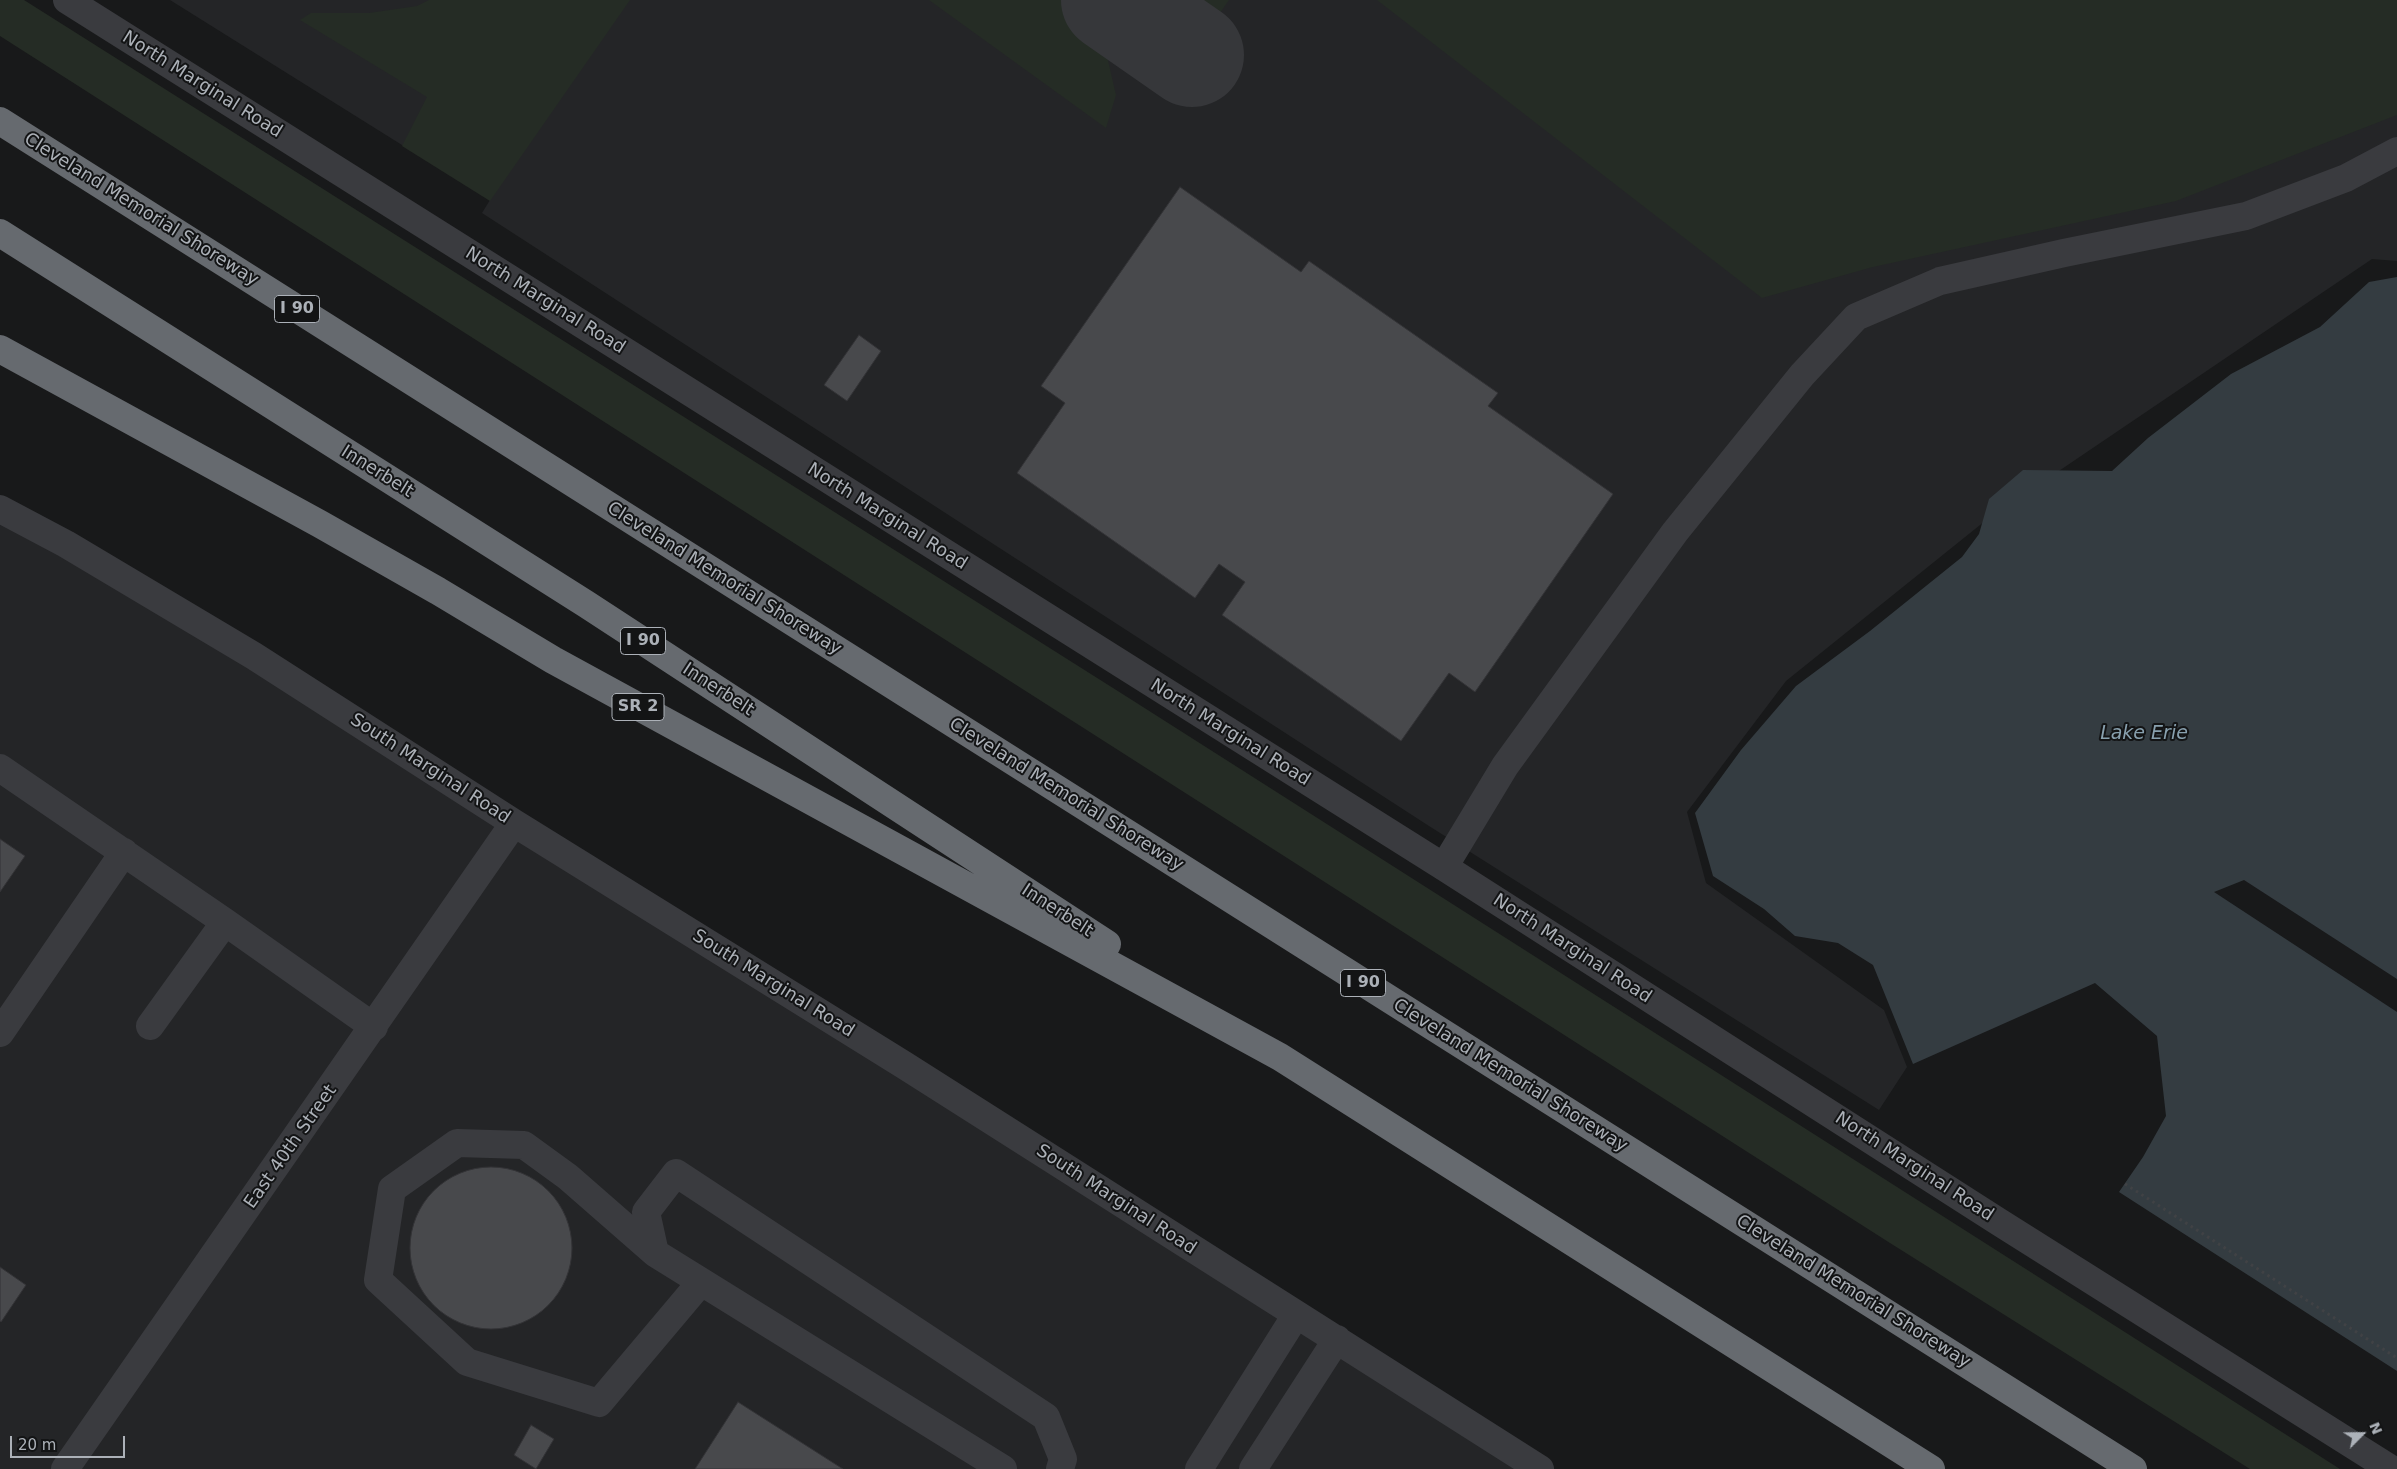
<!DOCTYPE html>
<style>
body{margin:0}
#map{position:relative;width:2397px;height:1469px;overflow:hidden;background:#18191a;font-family:"DejaVu Sans",sans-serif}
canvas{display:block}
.north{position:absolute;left:2337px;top:1409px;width:50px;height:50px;-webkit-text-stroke:4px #131415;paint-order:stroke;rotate:67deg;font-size:14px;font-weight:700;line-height:20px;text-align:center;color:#acb1b8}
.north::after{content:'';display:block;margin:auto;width:18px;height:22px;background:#acb1b8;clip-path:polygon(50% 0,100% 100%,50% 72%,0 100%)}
.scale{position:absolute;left:10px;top:1436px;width:115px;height:22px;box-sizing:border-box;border:2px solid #acb1b8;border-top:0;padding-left:6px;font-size:15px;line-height:18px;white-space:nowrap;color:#acb1b8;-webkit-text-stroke:4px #131415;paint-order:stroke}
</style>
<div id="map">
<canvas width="2397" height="1469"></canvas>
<div class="north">N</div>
<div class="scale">20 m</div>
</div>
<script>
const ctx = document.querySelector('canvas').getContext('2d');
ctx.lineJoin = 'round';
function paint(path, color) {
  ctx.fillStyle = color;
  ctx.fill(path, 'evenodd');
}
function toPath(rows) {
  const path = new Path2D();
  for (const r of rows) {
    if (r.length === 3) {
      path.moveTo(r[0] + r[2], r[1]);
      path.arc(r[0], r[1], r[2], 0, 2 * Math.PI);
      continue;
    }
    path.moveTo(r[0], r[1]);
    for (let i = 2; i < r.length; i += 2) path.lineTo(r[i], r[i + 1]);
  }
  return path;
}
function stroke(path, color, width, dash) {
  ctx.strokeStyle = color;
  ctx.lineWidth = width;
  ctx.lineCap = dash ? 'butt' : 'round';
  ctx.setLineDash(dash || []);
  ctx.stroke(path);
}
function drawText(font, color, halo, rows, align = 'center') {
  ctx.font = font + ' "DejaVu Sans",sans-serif';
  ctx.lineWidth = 4;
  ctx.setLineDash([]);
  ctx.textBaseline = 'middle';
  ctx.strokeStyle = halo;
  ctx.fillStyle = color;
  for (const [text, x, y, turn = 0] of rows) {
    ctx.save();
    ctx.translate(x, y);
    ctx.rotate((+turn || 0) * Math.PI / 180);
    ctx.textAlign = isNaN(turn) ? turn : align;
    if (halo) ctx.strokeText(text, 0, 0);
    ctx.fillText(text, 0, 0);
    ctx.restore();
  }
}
paint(toPath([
 [170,0,2397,0,2397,261,2372,259,1985,521,1786,681,1687,812,1706,883,1884,1010,1907,1067,1879,1110,1429,826,482,213,490,200],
 [0,509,1540,1469,0,1469]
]), '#242527');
paint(toPath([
 [0,0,24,0,1132,700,2340,1469,2250,1469,1890,1243,0,36],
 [429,0,630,0,490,201,402,146,427,97,300,20,311,13,369,13,417,6],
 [929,0,1063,0,1100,26,1116,95,1106,128],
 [1188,0,1229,0,1215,20],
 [1377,0,2397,0,2397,115,2176,201,1873,267,1762,298]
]), '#252c25');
paint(toPath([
 [2397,277,2397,1371,2119,1192,2143,1157,2166,1116,2157,1036,2095,983,1913,1064,1873,965,1838,943,1795,936,1764,909,1713,876,1695,813,1741,750,1796,686,1870,631,1962,557,1979,534,1989,499,2023,470,2112,471,2148,438,2231,374,2320,327,2369,282]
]), '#343c41');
paint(toPath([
 [2244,880,2397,979,2397,1012,2214,892]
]), '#18191a');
stroke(toPath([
 [1113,0,1192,55]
]), '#36373a', 104);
const building = toPath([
 [1180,187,1301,272,1309,261,1498,393,1488,406,1613,494,1475,692,1449,673,1401,741,1222,615,1245,582,1219,564,1195,598,1017,473,1065,403,1041,386,1180,187],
 [859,335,881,351,847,401,824,385,859,335],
 [0,839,25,856,0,892,0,839],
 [491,1248,81],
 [0,1267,26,1285,1,1322,0,1321,0,1267],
 [738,1402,843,1469,695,1469,738,1402],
 [531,1425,554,1439,536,1469,514,1455,531,1425]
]);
paint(building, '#48494c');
stroke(building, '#333336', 1);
stroke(toPath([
 [2125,1184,2397,1358]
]), '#404245', 3, [2.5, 4]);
stroke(toPath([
 [67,0,1444,867,1999,1222,2391,1469],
 [0,509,66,544,254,656,514,823,904,1065,1540,1469],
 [0,768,225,922,374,1027],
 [1444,867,1505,766,1675,532,1802,375,1856,317,1940,281,2064,253,2246,216,2346,178,2397,151],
 [150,1026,225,922],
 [0,1033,124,852],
 [655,1253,568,1177,524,1145,457,1143,392,1189,378,1280,467,1362,599,1403,701,1282],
 [65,1469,514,823],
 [1003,1469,655,1253,646,1212,676,1173,1046,1417,1063,1459,1060,1469],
 [1199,1469,1296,1315],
 [1253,1469,1337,1339]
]), '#3a3b3f', 28);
stroke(toPath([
 [0,121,2133,1469],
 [0,233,586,604,1107,944],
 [0,349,320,524,438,591,553,660,1280,1057,1931,1469]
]), '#666a6f', 28);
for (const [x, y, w] of [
 [297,309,45],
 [643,641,45],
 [638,707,52],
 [1363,983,45]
]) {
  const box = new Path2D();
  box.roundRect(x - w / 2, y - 13.5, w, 27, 4);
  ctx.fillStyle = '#131415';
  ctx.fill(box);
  stroke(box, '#acb1b8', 1);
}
drawText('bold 16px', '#acb1b8', null, [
 ["I 90",297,309],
 ["I 90",643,641],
 ["SR 2",638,707],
 ["I 90",1363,983]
]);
drawText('18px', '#acb1b8', '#131415', [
 ["North Marginal Road",202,85,32],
 ["Cleveland Memorial Shoreway",141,210,32],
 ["North Marginal Road",545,301,32],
 ["Innerbelt",377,472,32],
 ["North Marginal Road",887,517,32],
 ["Cleveland Memorial Shoreway",724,579,32],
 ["Innerbelt",718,690,33],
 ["North Marginal Road",1230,733,32],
 ["South Marginal Road",430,769,33],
 ["Cleveland Memorial Shoreway",1066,795,32],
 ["Innerbelt",1057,911,33],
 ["North Marginal Road",1572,949,33],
 ["South Marginal Road",773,984,32],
 ["Cleveland Memorial Shoreway",1510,1076,32],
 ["East 40th Street",291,1147,-55],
 ["North Marginal Road",1914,1167,33],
 ["South Marginal Road",1116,1200,33],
 ["Cleveland Memorial Shoreway",1853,1292,32]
]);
drawText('italic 19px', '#88a0ae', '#131415', [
 ["Lake Erie",2144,734]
]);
</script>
